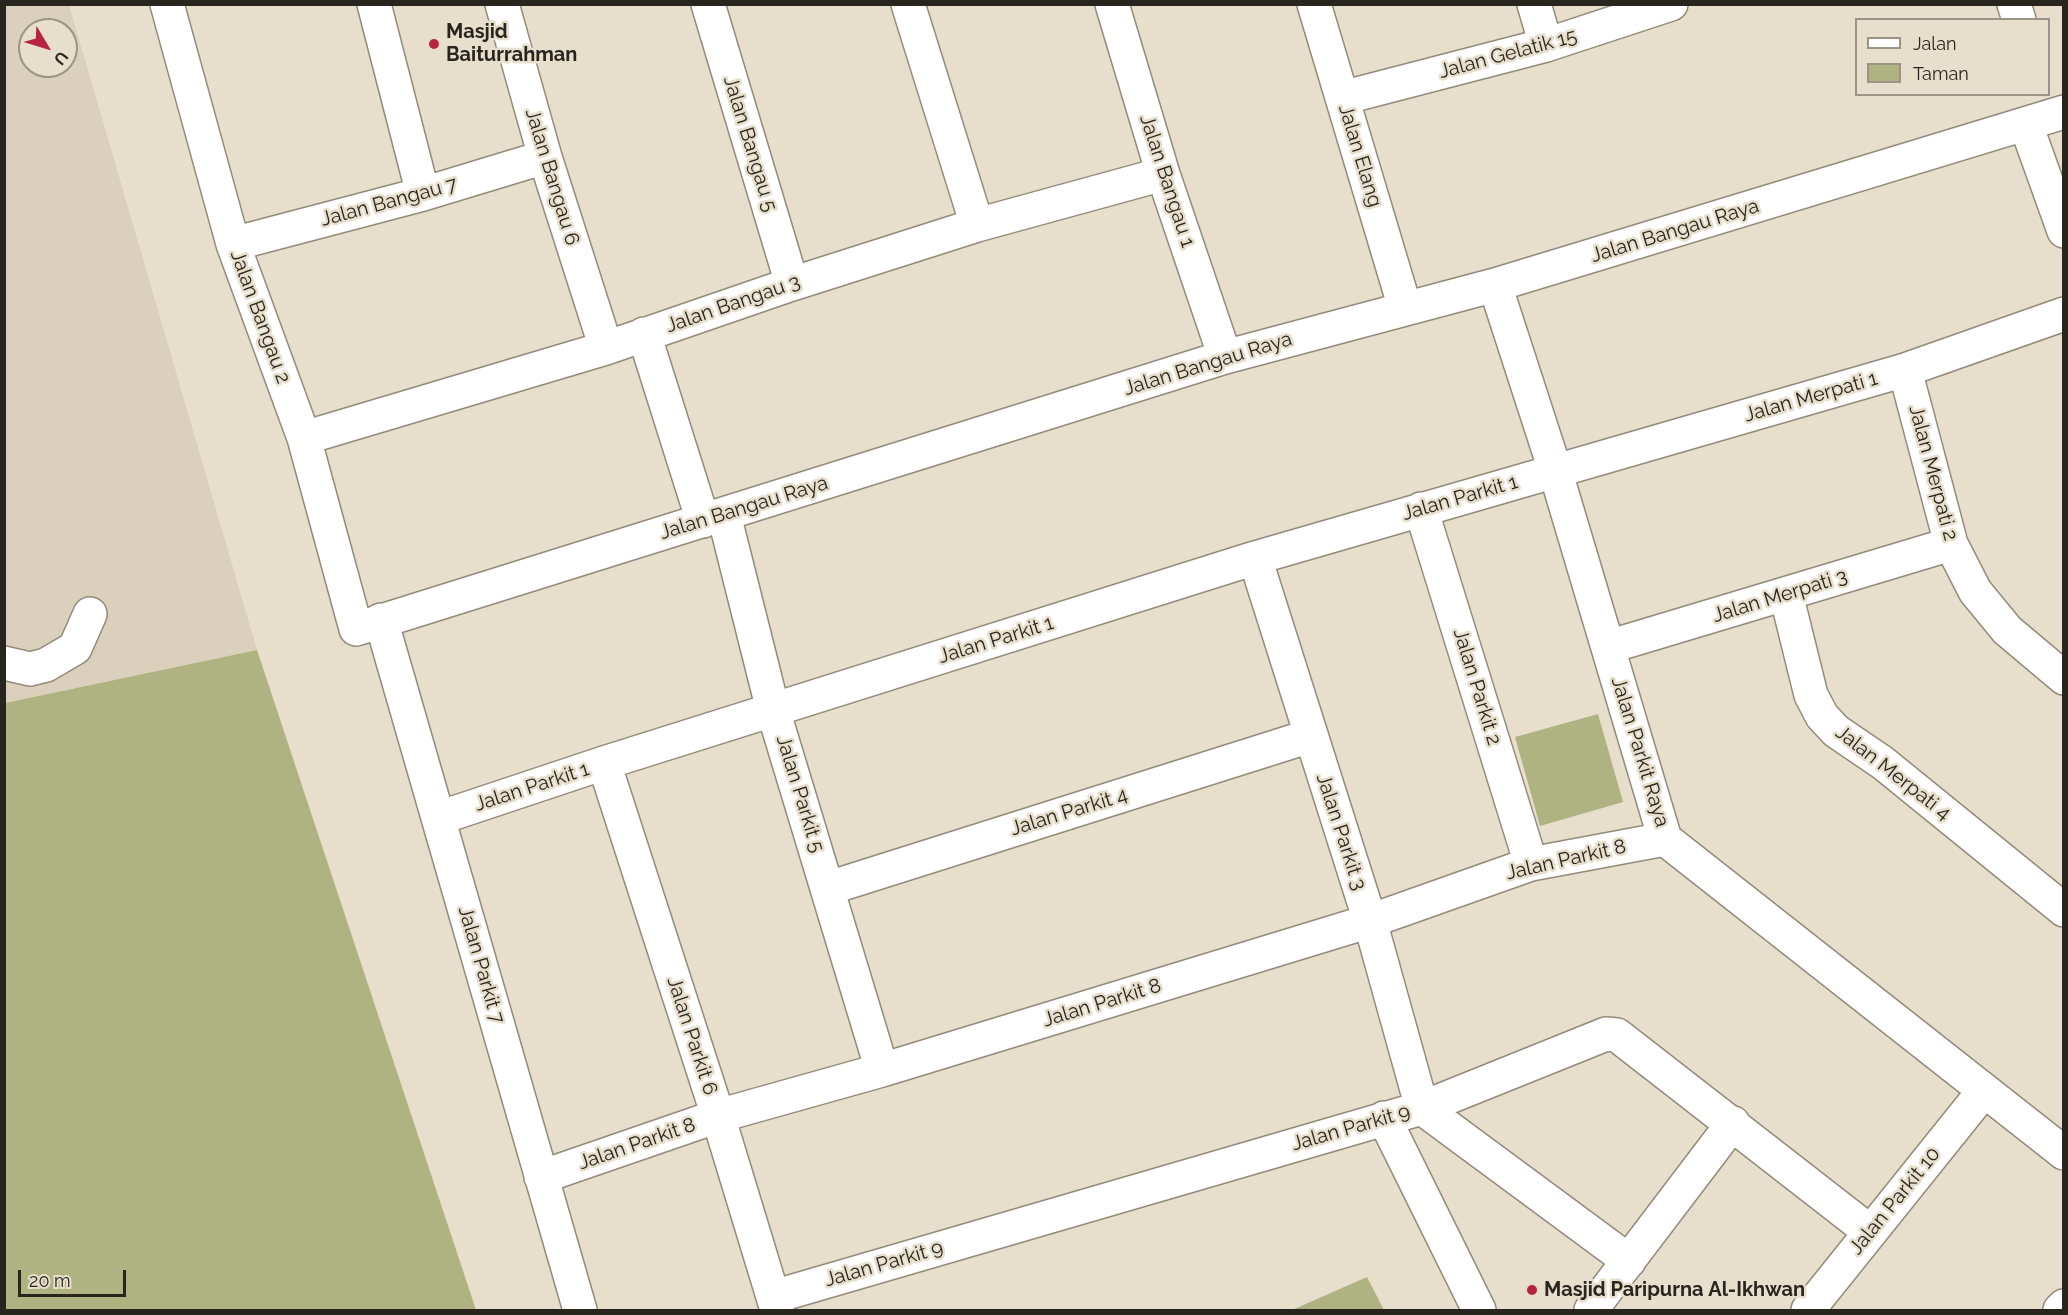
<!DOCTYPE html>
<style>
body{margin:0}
#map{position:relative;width:2068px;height:1315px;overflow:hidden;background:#e7decc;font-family:Raleway,sans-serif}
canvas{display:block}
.frame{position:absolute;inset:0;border:6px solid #28251e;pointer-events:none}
.legend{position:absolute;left:1855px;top:18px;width:195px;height:78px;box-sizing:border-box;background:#e7decc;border:2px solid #9b9486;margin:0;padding:8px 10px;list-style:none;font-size:18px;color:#28251e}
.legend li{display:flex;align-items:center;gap:12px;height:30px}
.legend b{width:30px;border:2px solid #9b9486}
.north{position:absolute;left:18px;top:18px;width:60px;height:60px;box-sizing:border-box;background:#e7decc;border:2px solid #9b9486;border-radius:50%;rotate:128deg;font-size:16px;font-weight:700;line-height:24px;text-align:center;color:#28251e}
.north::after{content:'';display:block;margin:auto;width:21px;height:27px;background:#b62441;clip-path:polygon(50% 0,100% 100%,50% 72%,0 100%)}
.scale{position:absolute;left:18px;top:1270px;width:108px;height:27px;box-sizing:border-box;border:3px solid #28251e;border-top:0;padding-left:8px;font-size:18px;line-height:21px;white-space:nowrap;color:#28251e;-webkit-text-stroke:4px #e7decc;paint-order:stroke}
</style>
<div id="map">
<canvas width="2068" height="1315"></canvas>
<div class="frame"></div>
<ul class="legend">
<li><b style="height:8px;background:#fff"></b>Jalan</li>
<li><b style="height:16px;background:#afb382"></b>Taman</li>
</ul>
<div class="north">U</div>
<div class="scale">20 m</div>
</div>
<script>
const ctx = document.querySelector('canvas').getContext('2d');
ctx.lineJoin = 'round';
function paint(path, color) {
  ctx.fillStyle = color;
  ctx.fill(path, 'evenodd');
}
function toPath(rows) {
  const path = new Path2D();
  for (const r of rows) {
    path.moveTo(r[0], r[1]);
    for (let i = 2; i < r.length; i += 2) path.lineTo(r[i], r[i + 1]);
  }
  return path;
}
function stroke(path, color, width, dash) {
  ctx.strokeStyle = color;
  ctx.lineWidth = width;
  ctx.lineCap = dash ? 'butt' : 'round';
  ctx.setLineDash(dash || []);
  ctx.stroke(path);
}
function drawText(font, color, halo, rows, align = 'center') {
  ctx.font = font + ' Raleway,sans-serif';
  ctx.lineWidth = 5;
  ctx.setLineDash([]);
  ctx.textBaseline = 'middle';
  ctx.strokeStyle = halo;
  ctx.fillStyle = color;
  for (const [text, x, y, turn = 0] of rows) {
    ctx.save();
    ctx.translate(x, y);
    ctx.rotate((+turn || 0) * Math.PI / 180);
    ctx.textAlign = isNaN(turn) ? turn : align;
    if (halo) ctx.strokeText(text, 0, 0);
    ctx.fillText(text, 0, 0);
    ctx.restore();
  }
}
paint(toPath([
 [4,5,69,5,257,650,5,703],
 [30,30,66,30,66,66,30,66]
]), '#dbd0bc');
paint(toPath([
 [257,650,476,1310,5,1310,5,703],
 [1598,714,1623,802,1540,826,1515,737],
 [1367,1277,1384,1310,1292,1310]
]), '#afb382');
const minor = toPath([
 [167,4,233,244,304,438,356,629,1225,357,1495,285,2064,112],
 [374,4,423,194],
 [502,4,545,157,606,348],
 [708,4,792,284],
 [908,4,977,225],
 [1112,4,1163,174,1225,357],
 [1314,4,1405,308],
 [1534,4,1546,45],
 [2014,4,2019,20],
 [1342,98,1546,45,1671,4],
 [2026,125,2064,231],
 [233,244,423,194,545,157],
 [1495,285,1555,470,1665,839,2064,1153],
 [644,334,703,521],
 [1905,370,1951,544,1975,591,2007,630,2064,678],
 [304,438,606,348,792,284,977,225,1163,174],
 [1421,509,1531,864],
 [724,515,773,710,882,1070],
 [1255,558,1370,921,1422,1108,1629,1261],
 [1786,594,1811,695,1822,716,1836,731,1883,763,2064,910],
 [381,620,580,1310],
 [1608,647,1951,544],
 [4,663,30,669,46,665,75,648,90,614],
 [604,763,718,1116,777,1310],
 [439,818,604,763,1255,558,1905,370,2064,314],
 [829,888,1310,736],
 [1384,1118,1479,1310],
 [541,1177,718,1116,882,1070,1370,921,1531,864,1665,839],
 [773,1297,1422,1108,1606,1034,1617,1035,1869,1231],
 [1591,1310,1733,1123],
 [1808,1310,1983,1092],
 [2060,1310,2064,1306]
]);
stroke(minor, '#938a7a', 36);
stroke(minor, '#fff', 33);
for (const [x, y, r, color] of [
 [434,44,6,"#b62441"],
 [1532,1290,6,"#b62441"]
]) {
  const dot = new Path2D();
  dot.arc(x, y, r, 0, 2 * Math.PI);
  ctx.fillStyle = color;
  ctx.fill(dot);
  stroke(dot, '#e7decc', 2);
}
drawText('bold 20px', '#28251e', '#e7decc', [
 ["Masjid",446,32],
 ["Baiturrahman",446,55],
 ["Masjid Paripurna Al-Ikhwan",1544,1290]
], 'left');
drawText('20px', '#28251e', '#e7decc', [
 ["Jalan Gelatik 15",1508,54,-15],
 ["Jalan Bangau 5",750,144,73],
 ["Jalan Elang",1360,156,73],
 ["Jalan Bangau 6",552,177,73],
 ["Jalan Bangau 1",1167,181,72],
 ["Jalan Bangau 7",389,202,-15],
 ["Jalan Bangau Raya",1675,231,-17],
 ["Jalan Bangau 3",733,304,-19],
 ["Jalan Bangau 2",260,317,70],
 ["Jalan Bangau Raya",1208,364,-17],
 ["Jalan Merpati 1",1811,397,-16],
 ["Jalan Merpati 2",1933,473,75],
 ["Jalan Parkit 1",1460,498,-16],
 ["Jalan Bangau Raya",744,508,-17],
 ["Jalan Merpati 3",1780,596,-17],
 ["Jalan Parkit 1",996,640,-17],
 ["Jalan Parkit 2",1477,687,73],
 ["Jalan Parkit Raya",1640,752,73],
 ["Jalan Merpati 4",1893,773,38],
 ["Jalan Parkit 1",532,787,-18],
 ["Jalan Parkit 5",800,794,73],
 ["Jalan Parkit 4",1069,812,-17],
 ["Jalan Parkit 3",1341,832,72],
 ["Jalan Parkit 8",1566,860,-13],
 ["Jalan Parkit 7",481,965,74],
 ["Jalan Parkit 8",1102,1003,-17],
 ["Jalan Parkit 6",692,1036,72],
 ["Jalan Parkit 9",1351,1128,-16],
 ["Jalan Parkit 8",637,1144,-19],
 ["Jalan Parkit 10",1895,1201,-51],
 ["Jalan Parkit 9",884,1264,-16]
]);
</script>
